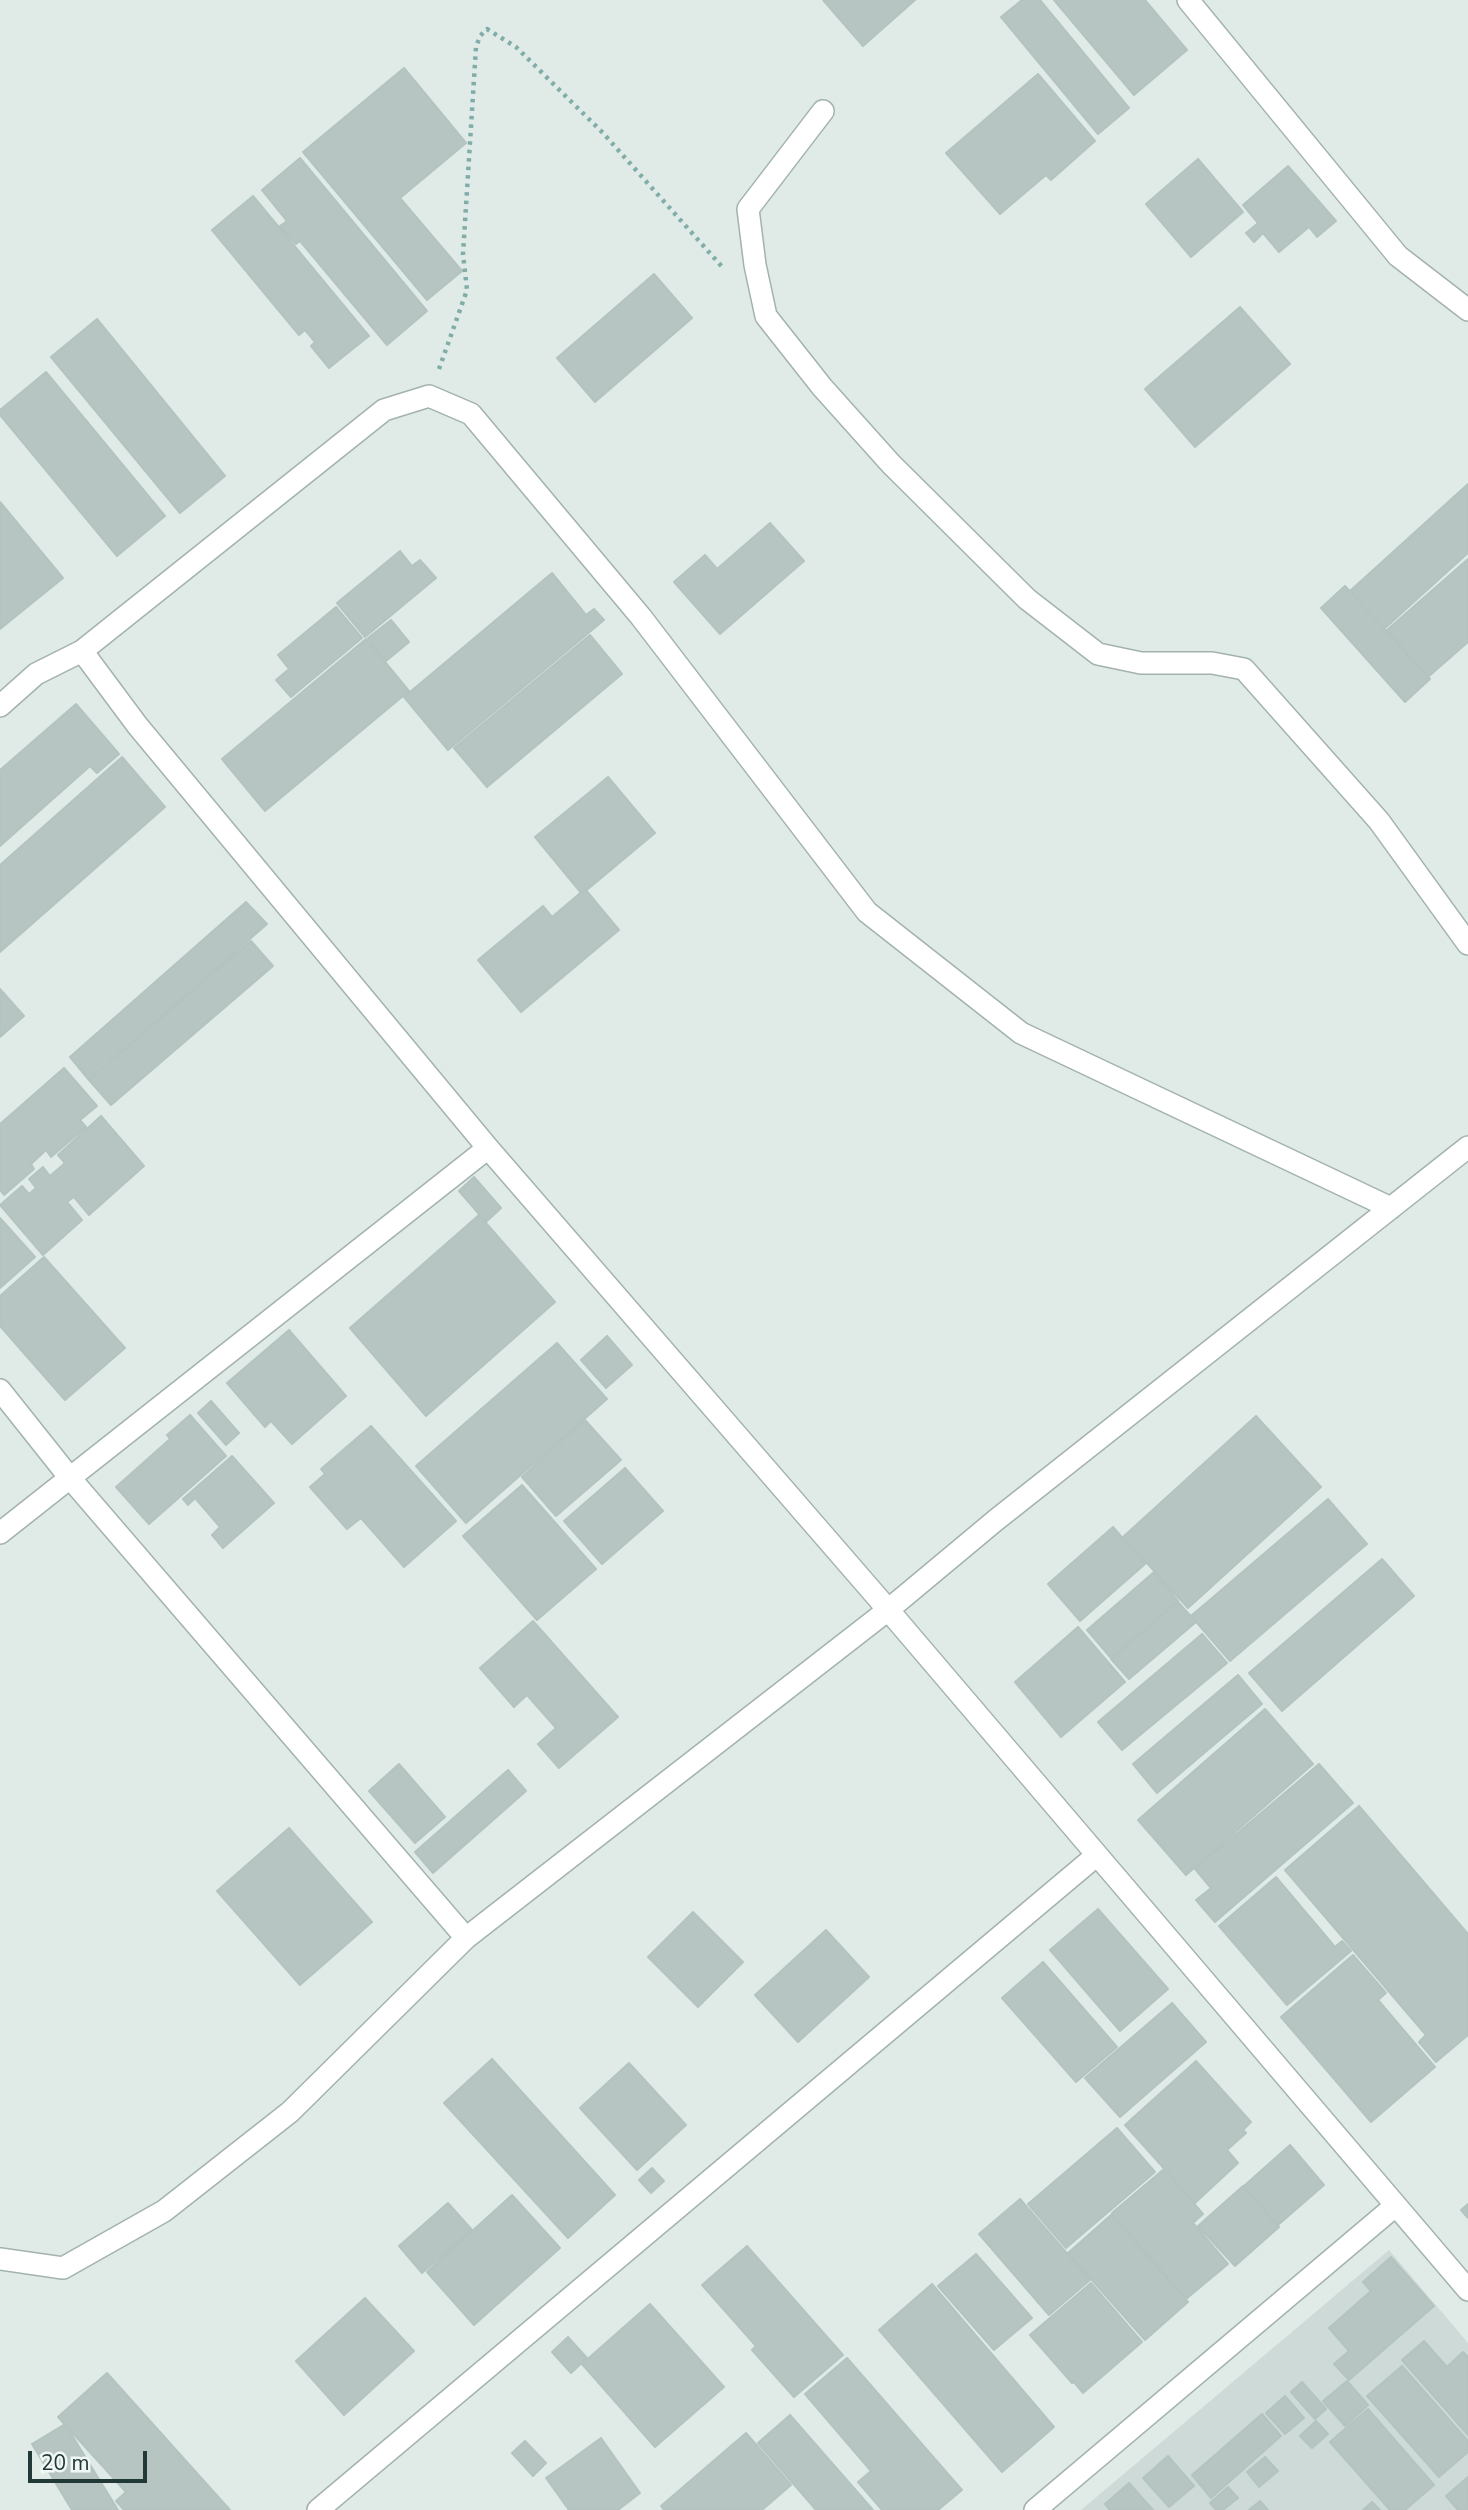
<!DOCTYPE html>
<style>
body{margin:0}
#map{position:relative;width:1468px;height:2510px;overflow:hidden;background:#e0ebe8;font-family:"Nunito Sans",sans-serif}
canvas{display:block}
.scale{position:absolute;left:28px;top:2451px;width:119px;height:32px;box-sizing:border-box;border:4px solid #213a38;border-top:0;padding-left:9px;font-size:21px;line-height:24px;white-space:nowrap;color:#213a38;-webkit-text-stroke:5px #f0f7f5;paint-order:stroke}
</style>
<div id="map">
<canvas width="1468" height="2510"></canvas>
<div class="scale">20 m</div>
</div>
<script>
const ctx = document.querySelector('canvas').getContext('2d');
ctx.lineJoin = 'round';
function paint(path, color) {
  ctx.fillStyle = color;
  ctx.fill(path, 'evenodd');
}
function toPath(rows) {
  const path = new Path2D();
  for (const r of rows) {
    path.moveTo(r[0], r[1]);
    for (let i = 2; i < r.length; i += 2) path.lineTo(r[i], r[i + 1]);
  }
  return path;
}
function stroke(path, color, width, dash) {
  ctx.strokeStyle = color;
  ctx.lineWidth = width;
  ctx.lineCap = dash ? 'butt' : 'round';
  ctx.setLineDash(dash || []);
  ctx.stroke(path);
}
paint(toPath([
 [1389,2250,1468,2343,1468,2510,1081,2510]
]), '#cedad7');
const building = toPath([
 [823,0,915,0,863,46,823,0],
 [1022,0,1040,0,1129,108,1098,134,1001,17,1022,0],
 [1054,0,1145,0,1187,50,1134,95,1054,0],
 [404,68,466,143,400,198,462,271,427,300,303,152,404,68],
 [1038,74,1095,141,1051,180,1046,175,1000,214,946,153,1038,74],
 [300,158,427,311,387,345,300,241,296,244,280,226,287,221,262,190,300,158],
 [1198,159,1243,212,1191,257,1146,204,1198,159],
 [1288,166,1336,221,1317,237,1309,227,1279,252,1263,233,1254,242,1246,233,1258,223,1243,205,1288,166],
 [253,196,369,336,329,368,311,346,315,342,305,330,299,335,212,230,253,196],
 [654,274,692,318,595,402,557,358,654,274],
 [1240,307,1290,364,1195,447,1145,389,1240,307],
 [97,319,225,476,180,513,51,357,97,319],
 [46,372,165,516,117,556,0,415,0,410,46,372],
 [1468,484,1468,553,1384,629,1350,591,1468,484],
 [0,502,63,578,0,629,0,502],
 [770,523,804,561,720,634,674,582,705,555,717,569,770,523],
 [400,551,412,566,420,560,436,578,365,637,337,603,400,551],
 [1468,559,1468,642,1428,677,1387,630,1468,559],
 [552,573,586,615,594,609,604,620,448,750,404,697,552,573],
 [1345,586,1430,679,1405,702,1321,608,1345,586],
 [336,607,362,638,291,697,276,680,289,669,278,655,336,607],
 [391,620,409,642,386,661,368,638,391,620],
 [590,635,622,674,487,787,454,748,590,635],
 [366,639,409,691,265,811,222,759,366,639],
 [76,704,119,754,97,773,90,766,0,846,0,770,76,704],
 [122,757,165,807,0,952,0,865,122,757],
 [608,777,655,833,582,894,535,837,608,777],
 [585,889,619,930,521,1012,478,960,543,906,552,917,585,889],
 [246,902,267,924,89,1080,70,1057,246,902],
 [251,941,273,966,111,1105,89,1080,251,941],
 [0,989,24,1016,0,1037,0,989],
 [64,1068,97,1106,80,1120,86,1127,51,1157,46,1150,31,1164,34,1169,4,1195,0,1190,0,1124,64,1068],
 [101,1116,144,1166,89,1215,74,1197,67,1202,82,1220,43,1255,0,1205,22,1186,29,1194,36,1188,29,1179,43,1167,50,1176,65,1163,58,1155,101,1116],
 [474,1177,501,1208,486,1222,459,1191,474,1177],
 [479,1215,555,1302,426,1416,350,1328,479,1215],
 [0,1218,35,1257,0,1288,0,1218],
 [44,1257,125,1348,65,1400,0,1326,0,1296,44,1257],
 [289,1330,346,1396,292,1444,271,1421,265,1427,227,1383,289,1330],
 [607,1336,632,1365,606,1388,581,1360,607,1336],
 [557,1343,607,1399,466,1523,416,1466,557,1343],
 [211,1401,239,1433,226,1445,198,1413,211,1401],
 [190,1415,226,1456,149,1524,116,1487,170,1439,167,1435,190,1415],
 [1256,1416,1321,1487,1188,1608,1123,1537,1256,1416],
 [585,1420,621,1460,556,1516,522,1477,585,1420],
 [371,1426,456,1521,404,1567,361,1518,347,1529,310,1487,325,1474,321,1469,371,1426],
 [232,1456,274,1503,223,1548,212,1535,220,1527,195,1498,188,1505,183,1499,232,1456],
 [625,1468,663,1511,602,1564,564,1521,625,1468],
 [522,1485,596,1569,537,1620,463,1536,522,1485],
 [1328,1499,1367,1544,1230,1661,1191,1616,1328,1499],
 [1113,1527,1145,1564,1080,1621,1048,1584,1113,1527],
 [1382,1559,1414,1596,1282,1711,1249,1673,1382,1559],
 [1154,1572,1178,1601,1111,1658,1087,1630,1154,1572],
 [1178,1602,1196,1622,1129,1679,1111,1659,1178,1602],
 [533,1621,618,1717,559,1768,538,1744,556,1728,527,1695,514,1707,480,1668,533,1621],
 [1078,1627,1125,1682,1061,1737,1015,1682,1078,1627],
 [1202,1634,1227,1663,1122,1750,1098,1722,1202,1634],
 [1238,1675,1262,1704,1157,1793,1133,1764,1238,1675],
 [1265,1709,1313,1764,1186,1875,1138,1820,1265,1709],
 [399,1764,445,1817,415,1843,369,1791,399,1764],
 [1319,1764,1353,1803,1215,1922,1196,1900,1211,1888,1195,1869,1319,1764],
 [508,1770,526,1791,433,1873,415,1852,508,1770],
 [1359,1806,1468,1934,1468,2035,1436,2062,1419,2042,1426,2035,1285,1870,1359,1806],
 [289,1828,372,1922,300,1985,217,1891,289,1828],
 [1276,1877,1335,1947,1342,1941,1351,1951,1287,2005,1219,1926,1276,1877],
 [1098,1909,1168,1989,1120,2031,1050,1950,1098,1909],
 [693,1912,743,1962,698,2007,648,1957,693,1912],
 [826,1930,869,1977,798,2042,755,1995,826,1930],
 [1353,1955,1386,1993,1378,2000,1435,2067,1371,2122,1281,2017,1353,1955],
 [1043,1962,1117,2047,1076,2082,1002,1998,1043,1962],
 [1172,2003,1206,2042,1120,2117,1085,2078,1172,2003],
 [492,2059,615,2195,568,2238,444,2103,492,2059],
 [1196,2061,1251,2122,1243,2130,1246,2133,1227,2150,1238,2163,1195,2203,1125,2125,1196,2061],
 [629,2063,686,2125,637,2170,580,2108,629,2063],
 [1117,2128,1155,2172,1066,2248,1028,2204,1117,2128],
 [1290,2145,1324,2185,1278,2225,1244,2186,1290,2145],
 [652,2168,664,2181,651,2193,639,2180,652,2168],
 [1164,2169,1203,2214,1193,2223,1228,2264,1186,2299,1112,2213,1164,2169],
 [1243,2186,1279,2227,1235,2266,1198,2226,1243,2186],
 [512,2195,560,2248,474,2325,427,2272,512,2195],
 [1020,2199,1090,2280,1049,2315,979,2234,1020,2199],
 [448,2203,472,2230,422,2273,399,2246,448,2203],
 [1468,2204,1468,2218,1461,2210,1468,2204],
 [1111,2215,1188,2302,1145,2340,1068,2253,1111,2215],
 [747,2246,843,2355,794,2397,752,2350,756,2346,702,2285,747,2246],
 [976,2254,1032,2318,994,2350,938,2286,976,2254],
 [1391,2257,1434,2306,1349,2380,1334,2364,1349,2351,1329,2328,1371,2291,1363,2282,1391,2257],
 [1091,2283,1142,2342,1083,2393,1074,2382,1072,2383,1030,2335,1091,2283],
 [932,2284,1054,2427,1002,2472,879,2330,932,2284],
 [365,2298,414,2351,344,2415,296,2361,365,2298],
 [650,2304,724,2387,655,2447,582,2364,650,2304],
 [568,2337,587,2358,571,2373,552,2352,568,2337],
 [1424,2341,1447,2367,1463,2352,1468,2357,1468,2435,1402,2360,1424,2341],
 [847,2358,962,2490,938,2510,882,2510,858,2482,871,2471,805,2394,847,2358],
 [1402,2366,1468,2441,1468,2452,1439,2477,1367,2396,1402,2366],
 [107,2373,230,2510,124,2510,116,2501,126,2492,58,2417,107,2373],
 [1347,2381,1368,2405,1345,2426,1323,2401,1347,2381],
 [1302,2382,1326,2409,1315,2419,1291,2392,1302,2382],
 [1285,2396,1304,2418,1285,2434,1266,2413,1285,2396],
 [1368,2409,1434,2485,1405,2510,1390,2510,1330,2442,1368,2409],
 [1262,2414,1281,2436,1211,2498,1192,2475,1262,2414],
 [790,2415,873,2510,816,2510,758,2443,790,2415],
 [1316,2421,1328,2434,1312,2448,1300,2436,1316,2421],
 [65,2424,118,2510,72,2510,32,2444,65,2424],
 [746,2433,791,2485,762,2510,664,2510,661,2506,746,2433],
 [601,2438,640,2493,618,2510,569,2510,546,2478,601,2438],
 [525,2441,546,2463,533,2476,512,2453,525,2441],
 [1168,2456,1194,2486,1169,2507,1143,2478,1168,2456],
 [1265,2457,1278,2471,1259,2487,1247,2472,1265,2457],
 [1468,2477,1468,2510,1458,2510,1446,2496,1468,2477],
 [1129,2483,1153,2510,1110,2510,1105,2504,1129,2483],
 [1228,2487,1238,2498,1223,2510,1216,2510,1210,2503,1228,2487],
 [1260,2501,1268,2510,1249,2510,1260,2501],
 [1372,2502,1380,2510,1363,2510,1372,2502]
]);
paint(building, '#b6c5c1');
stroke(building, '#b3c4c0', 2);
const street = toPath([
 [1188,0,1398,256,1468,310],
 [823,111,748,209,755,265,766,316,822,387,891,464,1027,599,1098,654,1141,663,1212,663,1244,669,1379,821,1468,944],
 [82,651,384,410,429,396,471,414,641,617,867,912,1021,1033,1391,1208],
 [0,706,36,674,82,651,137,725,488,1148,878,1598,1468,2290],
 [0,1390,70,1478,466,1938],
 [0,1533,488,1148],
 [0,2259,63,2268,164,2211,290,2112,466,1938,888,1610,996,1520,1468,1147],
 [318,2510,1097,1855],
 [1035,2510,1395,2206]
]);
stroke(street, '#a3b2b0', 24);
stroke(toPath([
 [439,369,467,290,463,254,476,47,480,36,487,29,516,47,603,133,724,269]
]), '#81ada8', 4.5, [3.5, 5]);
stroke(street, '#fff', 21);
</script>
